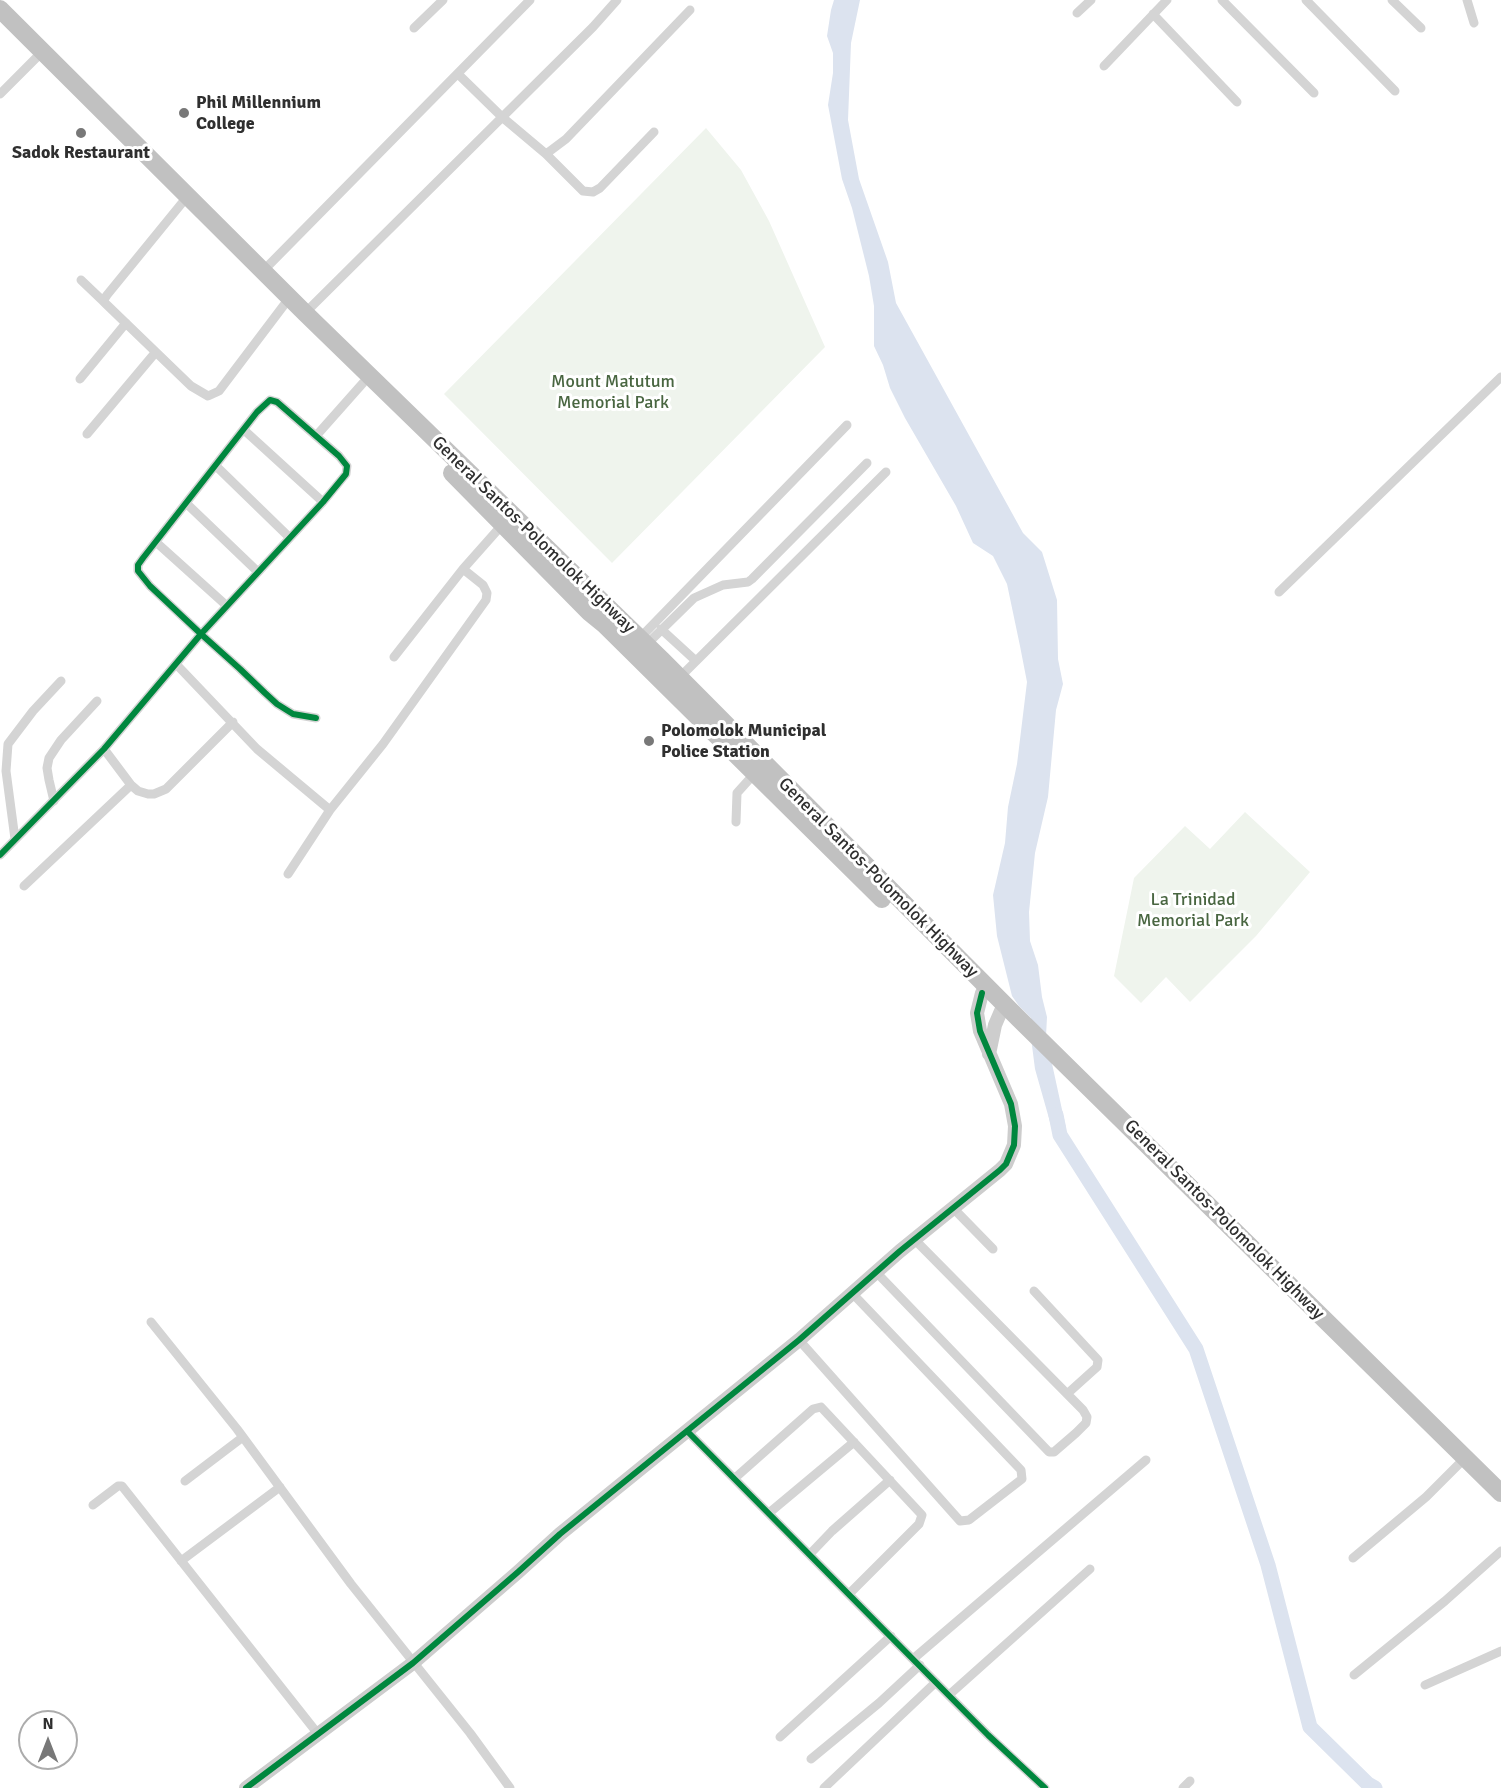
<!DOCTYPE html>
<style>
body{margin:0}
#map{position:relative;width:1501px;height:1788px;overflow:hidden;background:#fff;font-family:Signika,sans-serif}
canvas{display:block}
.north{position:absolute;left:18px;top:1710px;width:60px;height:60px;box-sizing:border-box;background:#fff;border:2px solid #acacac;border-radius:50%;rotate:0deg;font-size:16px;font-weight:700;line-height:24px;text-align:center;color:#2f2f2f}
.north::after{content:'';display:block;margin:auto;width:21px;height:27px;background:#787878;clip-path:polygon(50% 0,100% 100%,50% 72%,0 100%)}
</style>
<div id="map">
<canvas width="1501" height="1788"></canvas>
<div class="north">N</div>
</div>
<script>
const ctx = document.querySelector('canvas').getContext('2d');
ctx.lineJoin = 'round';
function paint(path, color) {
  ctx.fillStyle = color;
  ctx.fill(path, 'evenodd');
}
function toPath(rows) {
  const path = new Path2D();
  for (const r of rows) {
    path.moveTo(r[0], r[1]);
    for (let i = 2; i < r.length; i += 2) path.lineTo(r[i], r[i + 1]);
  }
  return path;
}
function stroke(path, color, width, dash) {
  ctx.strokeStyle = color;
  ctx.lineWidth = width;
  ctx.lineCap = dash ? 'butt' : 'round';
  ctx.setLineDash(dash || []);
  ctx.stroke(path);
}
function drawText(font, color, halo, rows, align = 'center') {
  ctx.font = font + ' Signika,sans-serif';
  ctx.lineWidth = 6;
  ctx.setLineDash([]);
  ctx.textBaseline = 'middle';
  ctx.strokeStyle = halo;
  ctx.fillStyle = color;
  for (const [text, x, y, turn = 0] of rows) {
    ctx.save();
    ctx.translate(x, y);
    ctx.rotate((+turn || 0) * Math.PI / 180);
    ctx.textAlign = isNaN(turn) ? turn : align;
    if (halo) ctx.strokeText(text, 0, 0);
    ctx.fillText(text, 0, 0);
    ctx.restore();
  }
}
paint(toPath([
 [706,128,741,170,769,221,825,347,612,563,444,394],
 [1245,812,1310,872,1256,936,1190,1002,1166,977,1141,1003,1114,976,1134,878,1185,826,1210,849]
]), '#eff4ed');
paint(toPath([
 [834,0,860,0,851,43,848,120,859,179,888,262,896,303,1023,533,1042,552,1057,600,1058,659,1063,684,1056,710,1048,797,1035,853,1029,912,1030,941,1038,965,1042,997,1047,1017,1046,1036,1066,1128,1060,1135,1052,1129,1035,1069,1030,1030,1031,1018,1019,1006,1012,996,997,936,993,895,1005,843,1008,807,1017,764,1027,682,1020,646,1007,584,993,556,973,543,956,506,905,418,890,388,883,365,874,346,874,306,869,276,852,208,842,179,828,105,833,73,833,53,827,36,831,10]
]), '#dce3ef');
stroke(toPath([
 [1056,1115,1060,1135,1196,1349,1268,1565,1310,1727,1368,1784,1375,1788]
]), '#dce3ef', 15);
stroke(toPath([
 [1222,0,1314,93],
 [1306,0,1395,91],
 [1392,0,1421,28],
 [1467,0,1474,23],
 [1077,13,1091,0],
 [1153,14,1237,102],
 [414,28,443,0],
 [1104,66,1167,0],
 [458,74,502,117,546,154,566,139,591,113,690,10],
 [0,94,37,57],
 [546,154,583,191,593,192,600,188,654,132],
 [182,203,107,295,103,301,106,304,191,386,208,396,219,391,284,305],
 [263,271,530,0],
 [81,280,103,301],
 [305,313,593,27,617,0],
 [80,379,126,323],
 [244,430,323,502],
 [87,434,155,353],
 [316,436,363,383],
 [216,466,289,537],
 [187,504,258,572],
 [157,543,227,606],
 [1279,592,1501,377],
 [661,629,696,661],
 [639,639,847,425],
 [646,645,694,598,723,585,748,582,752,579,867,463],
 [394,657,463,569,502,525],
 [176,664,257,749,330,810],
 [679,678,886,472],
 [131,785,138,791,148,794,154,794,166,789,233,722],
 [54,801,49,780,47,768,49,758,61,740,97,701],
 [736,822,737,793,755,773],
 [15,839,6,771,8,744,33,711,61,681],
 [0,855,104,749,201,634,323,502,346,474,347,466,339,456,277,402,270,400,257,412,143,558,138,565,138,571,150,586,201,634,240,669,265,693,277,704,293,714,316,718],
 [288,874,330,810,383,744,486,600,487,593,483,585,463,569],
 [24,886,131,785,104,749],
 [953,1208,993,1249],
 [877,1273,1049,1452,1054,1452,1076,1433,1086,1423,1087,1417,1083,1410,915,1240],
 [1034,1291,1098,1360,1097,1367,1067,1394],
 [151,1322,237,1429,351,1584,470,1733,510,1788],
 [799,1340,960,1521,969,1520,1022,1479,1021,1470,852,1293],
 [687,1431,988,1735,1045,1788],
 [735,1478,813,1409,821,1407,922,1515,919,1524,849,1594],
 [185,1481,243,1437],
 [93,1505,118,1486,122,1486,318,1734],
 [769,1513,854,1442],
 [810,1554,832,1531,890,1480],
 [1353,1558,1426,1497,1460,1463],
 [181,1561,280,1487],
 [913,1659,1146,1460],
 [1354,1675,1445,1601,1501,1551],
 [1425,1685,1501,1651],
 [949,1695,1090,1569],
 [780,1737,891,1636],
 [811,1759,879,1703,920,1665],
 [824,1788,936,1682],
 [1183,1788,1190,1781]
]), '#d4d4d4', 9);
stroke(toPath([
 [989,1054,995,1025,1001,1011],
 [246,1788,413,1663,518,1572,560,1534,799,1340,900,1251,1000,1170,1006,1164,1014,1145,1015,1126,1011,1104,980,1031,977,1013,982,993]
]), '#cdcdcd', 14);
stroke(toPath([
 [0,9,305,313,662,660,1019,1019,1501,1493],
 [452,473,589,612,605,625,882,899]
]), '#c1c1c1', 18);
stroke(toPath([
 [0,855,104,749,201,634,323,502,346,474,347,466,339,456,277,402,270,400,257,412,143,558,138,565,138,571,150,586,201,634,240,669,265,693,277,704,293,714,316,718],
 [687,1431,988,1735,1045,1788],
 [246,1788,413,1663,518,1572,560,1534,799,1340,900,1251,1000,1170,1006,1164,1014,1145,1015,1126,1011,1104,980,1031,977,1013,982,993]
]), '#00873e', 6);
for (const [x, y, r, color] of [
 [184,113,6,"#787878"],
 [81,133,6,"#787878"],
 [649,741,6,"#787878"]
]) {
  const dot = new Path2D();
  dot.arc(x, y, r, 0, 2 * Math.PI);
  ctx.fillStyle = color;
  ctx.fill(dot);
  stroke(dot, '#fff', 2);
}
drawText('bold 18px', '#2f2f2f', '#fff', [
 ["Phil Millennium",196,103],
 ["College",196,124],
 ["Sadok Restaurant",81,153,"center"],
 ["Polomolok Municipal",661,731],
 ["Police Station",661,752]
], 'left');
drawText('18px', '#496641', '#fff', [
 ["Mount Matutum",613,382],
 ["Memorial Park",613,403],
 ["La Trinidad",1193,900],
 ["Memorial Park",1193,921]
]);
drawText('18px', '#2f2f2f', '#fff', [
 ["General Santos-Polomolok Highway",533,535,44],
 ["General Santos-Polomolok Highway",878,878,45],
 ["General Santos-Polomolok Highway",1224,1220,45]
]);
</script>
